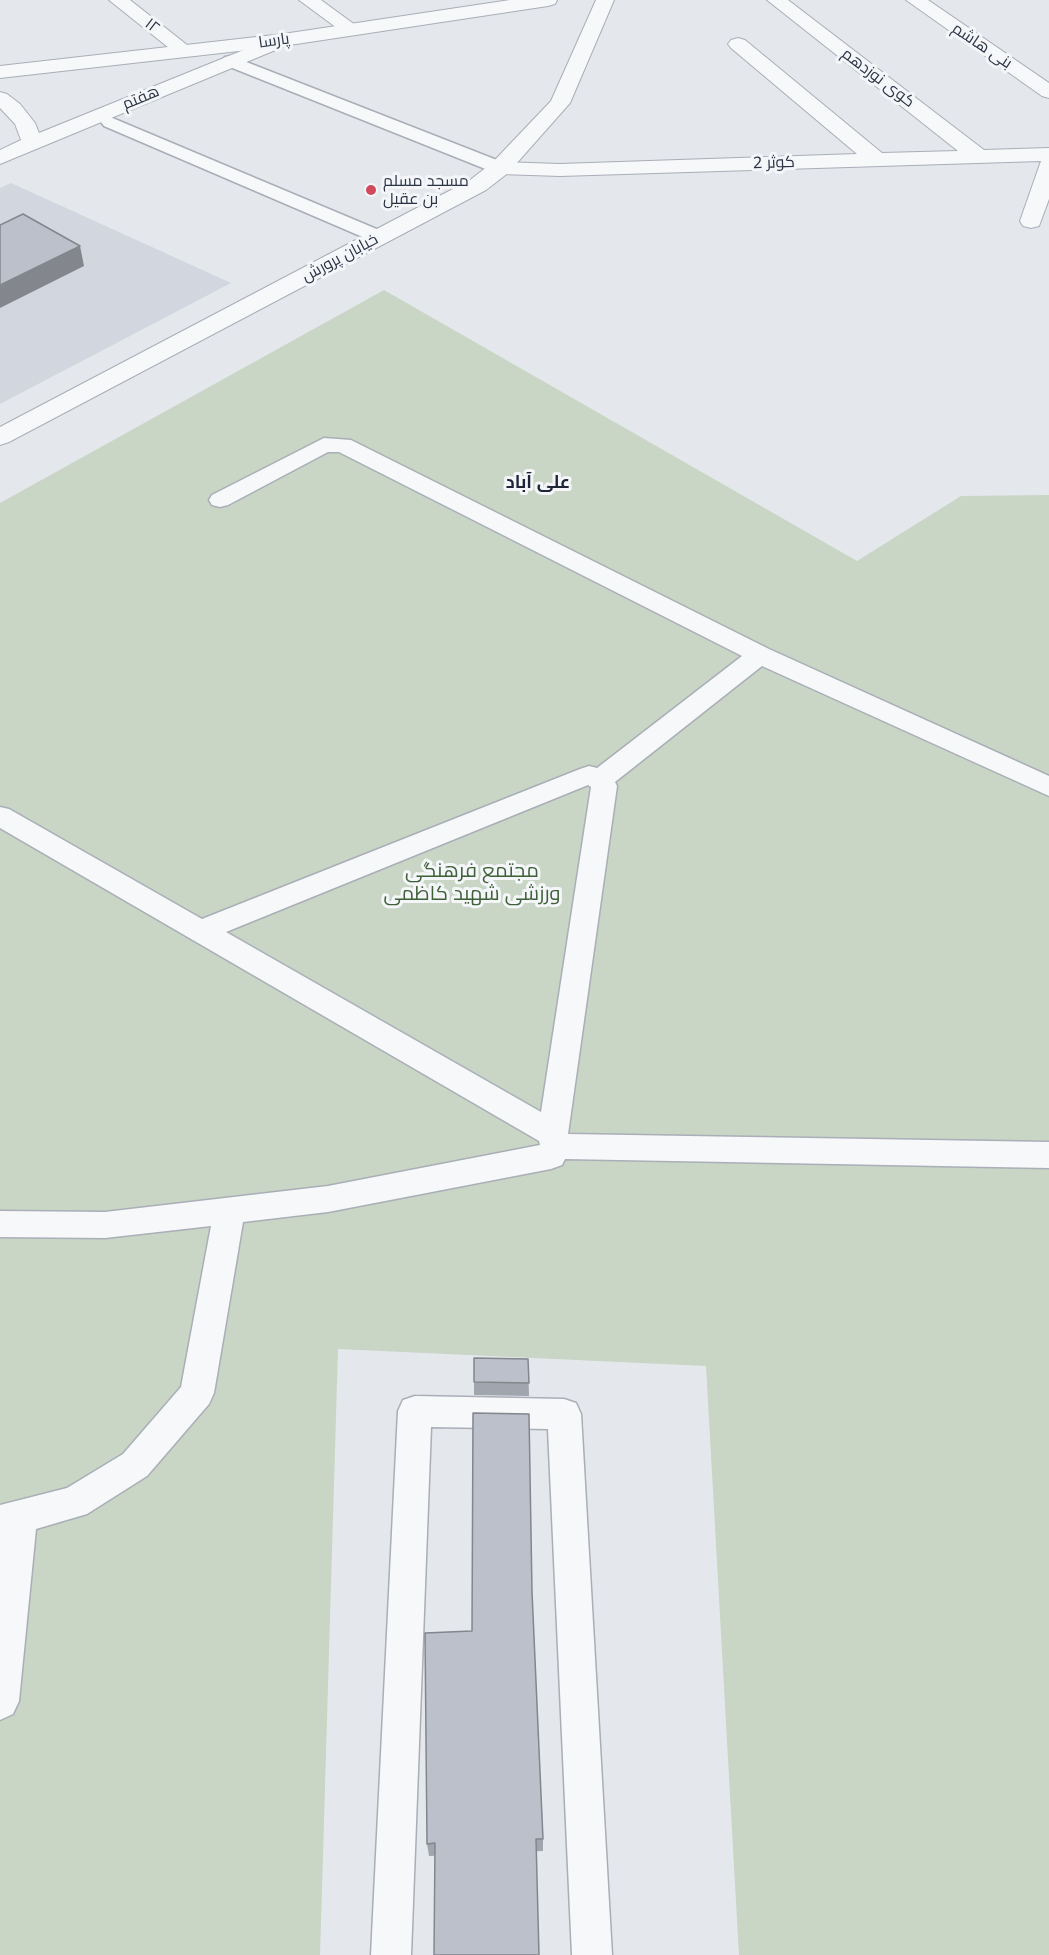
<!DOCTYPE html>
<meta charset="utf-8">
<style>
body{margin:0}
canvas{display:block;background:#e4e7ec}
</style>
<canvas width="1049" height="1955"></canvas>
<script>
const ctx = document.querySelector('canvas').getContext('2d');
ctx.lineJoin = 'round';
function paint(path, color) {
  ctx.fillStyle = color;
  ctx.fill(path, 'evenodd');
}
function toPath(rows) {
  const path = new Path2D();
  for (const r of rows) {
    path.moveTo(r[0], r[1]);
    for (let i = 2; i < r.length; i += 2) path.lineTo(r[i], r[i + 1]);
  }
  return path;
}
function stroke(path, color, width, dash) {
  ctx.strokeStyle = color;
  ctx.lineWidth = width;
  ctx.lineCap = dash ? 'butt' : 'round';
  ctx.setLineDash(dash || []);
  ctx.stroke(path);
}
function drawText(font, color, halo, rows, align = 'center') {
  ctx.font = font + ' "Noto Sans",Cairo,sans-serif';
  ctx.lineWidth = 6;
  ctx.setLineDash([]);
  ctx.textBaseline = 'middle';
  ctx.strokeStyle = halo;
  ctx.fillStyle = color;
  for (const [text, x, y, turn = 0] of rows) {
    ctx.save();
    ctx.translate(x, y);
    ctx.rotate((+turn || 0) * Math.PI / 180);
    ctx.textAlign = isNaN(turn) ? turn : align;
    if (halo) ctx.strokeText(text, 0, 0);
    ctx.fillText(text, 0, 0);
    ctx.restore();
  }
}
paint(toPath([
 [11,183,231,283,0,404,0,188]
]), '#d2d6de');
paint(toPath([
 [384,290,857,561,961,496,1049,495,1049,1955,739,1955,706,1366,338,1349,320,1955,0,1955,0,503]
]), '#c9d6c5');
const service = toPath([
 [231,56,507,164,509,168,507,172,500,174,493,172,225,65,222,61,225,57,231,56],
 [110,117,386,233,389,237,386,241,372,241,104,126,101,122,104,118,110,117],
 [324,438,351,440,769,649,1049,776,1049,796,762,666,615,782,617,786,568,1134,1049,1142,1049,1168,565,1159,562,1165,551,1169,328,1212,243,1222,214,1393,209,1404,147,1476,87,1514,36,1529,19,1701,13,1714,0,1720,0,1505,67,1488,123,1454,181,1387,211,1226,105,1238,0,1237,0,1211,105,1212,328,1186,540,1145,539,1141,0,828,0,807,9,809,202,919,580,769,589,766,597,768,742,656,339,452,328,452,228,505,220,507,212,505,209,500,212,495,324,438],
 [588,785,591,787,541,1112,226,932,588,785],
 [415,1396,564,1399,576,1403,581,1414,612,1955,572,1955,548,1429,431,1427,411,1955,371,1955,398,1411,403,1400,415,1396]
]);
const minor = toPath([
 [109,0,130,0,196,52,193,56,179,56,109,0],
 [299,0,321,0,362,30,359,34,345,34,299,0],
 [767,0,788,0,984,150,1049,148,1049,199,1039,226,1031,228,1023,226,1020,221,1041,161,560,176,500,174,492,173,489,168,492,163,500,162,560,164,857,154,731,48,728,44,731,40,738,38,745,40,882,153,958,151,767,0],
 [906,0,928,0,1049,83,1049,98,1042,96,906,0],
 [283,34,290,36,293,40,290,44,0,164,0,150,21,140,15,124,0,108,0,92,7,94,20,104,35,123,39,133,283,34]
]);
const tertiary = toPath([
 [510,0,557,0,555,4,548,6,283,46,0,78,0,66,283,34,510,0],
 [596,0,614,0,570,103,508,173,486,190,9,442,0,445,0,427,470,180,492,163,551,101,596,0]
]);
stroke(service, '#a9aeb7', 3);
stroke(minor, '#a9aeb7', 2);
stroke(tertiary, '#a9aeb7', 2);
paint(service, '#f7f8fa');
paint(minor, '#f7f8fa');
paint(tertiary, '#f7f8fa');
paint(toPath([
 [528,1359,529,1396,474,1395,474,1382],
 [532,1592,543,1839,543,1851,429,1856,427,1844,472,1631]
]), '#a1a5ae');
paint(toPath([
 [80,246,84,266,0,308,0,285]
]), '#83868d');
const building = toPath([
 [23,214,80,246,0,285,0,225,23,214],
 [474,1358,528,1359,529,1383,474,1382,474,1358],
 [473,1413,529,1414,532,1592,543,1839,536,1839,539,1955,434,1955,435,1843,427,1844,425,1633,472,1631,473,1413]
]);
paint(building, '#bbc0ca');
stroke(building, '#83868d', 1.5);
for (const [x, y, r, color] of [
 [371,190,6,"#d1495b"]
]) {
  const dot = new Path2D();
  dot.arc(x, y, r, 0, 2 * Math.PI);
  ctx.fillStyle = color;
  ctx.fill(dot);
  stroke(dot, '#f4f6f9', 2);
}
drawText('16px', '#2b3445', '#f4f6f9', [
 ["۱۲",152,26,38],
 ["پارسا",274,41,-8],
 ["بنی هاشم",982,46,34],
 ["کوی نوزدهم",878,78,37],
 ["هفتم",141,98,-22],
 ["کوثر 2",774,163,-2],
 ["خیابان پرورش",340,258,-28]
]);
drawText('16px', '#2b3445', '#f4f6f9', [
 ["مسجد مسلم",383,181],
 ["بن عقیل",383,199]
], 'left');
drawText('bold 18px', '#1d2536', '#f4f6f9', [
 ["علی آباد",538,483]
]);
drawText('20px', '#3f6138', '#f4f6f9', [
 ["مجتمع فرهنگی",472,871],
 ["ورزشی شهید کاظمی",472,894]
]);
</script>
